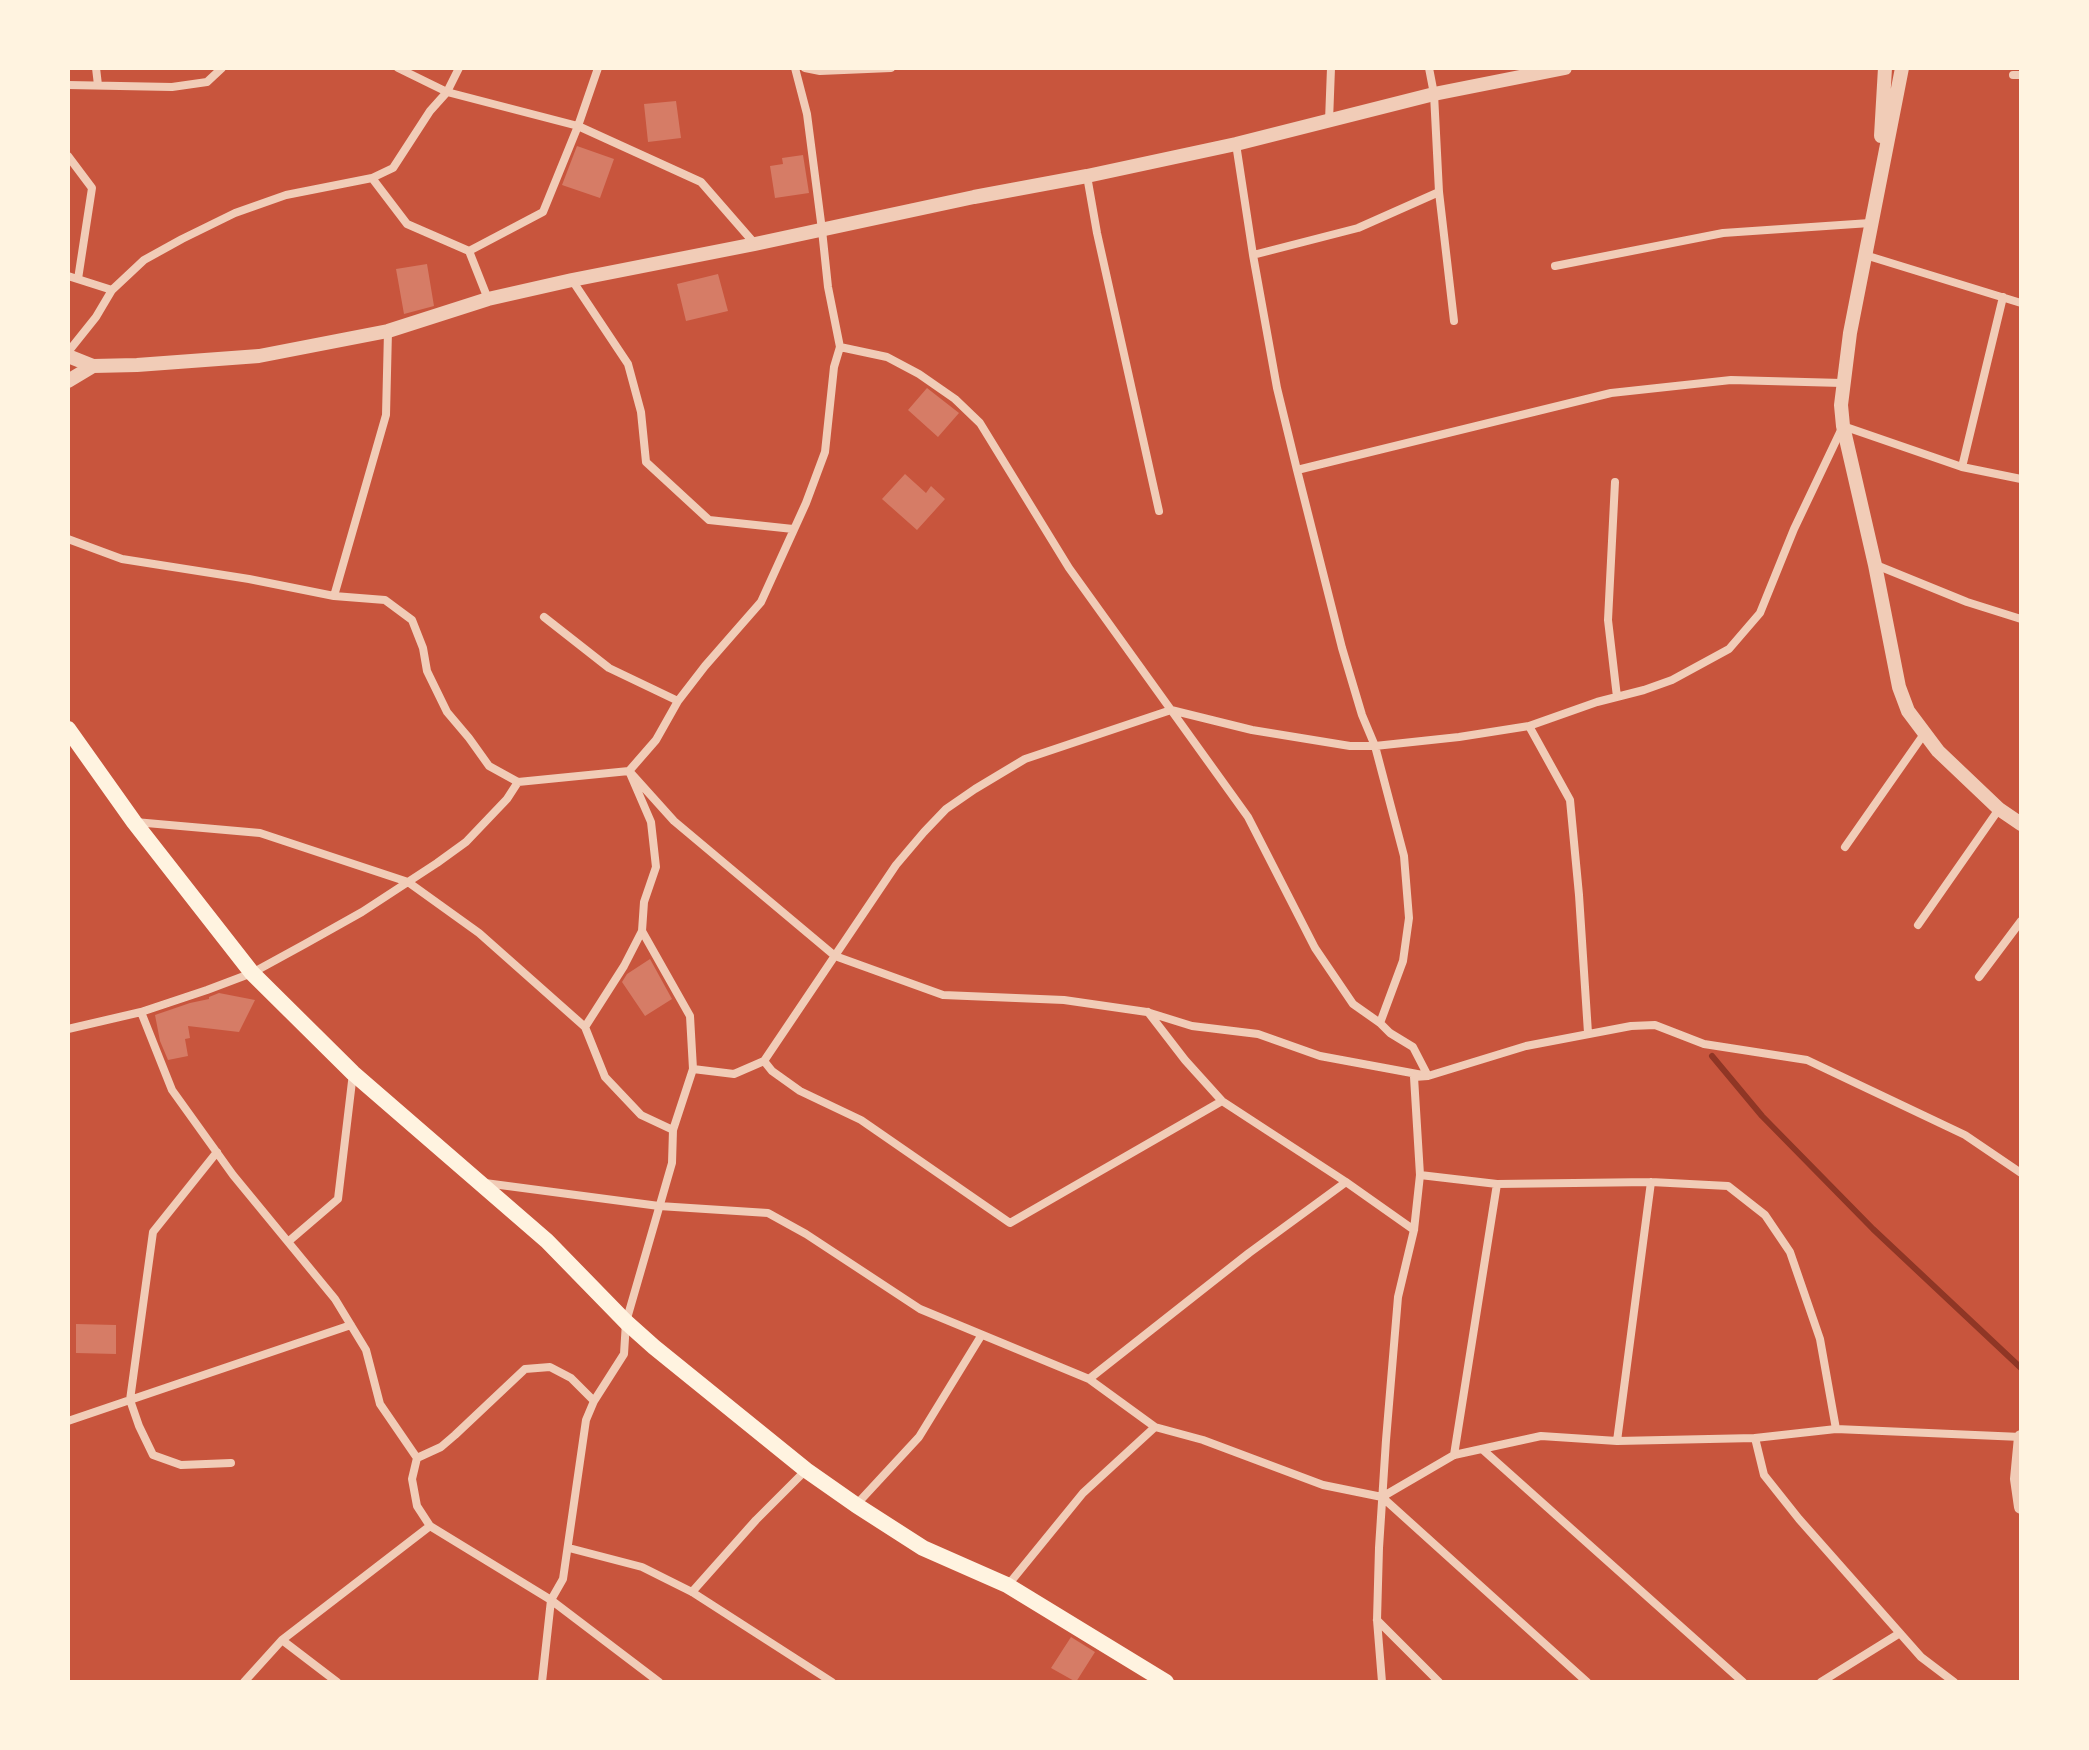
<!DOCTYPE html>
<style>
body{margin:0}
#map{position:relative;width:2089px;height:1750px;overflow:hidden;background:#c8553d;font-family:Jost,sans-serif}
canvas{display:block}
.frame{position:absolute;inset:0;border:70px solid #fff3e0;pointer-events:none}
</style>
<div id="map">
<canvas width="2089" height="1750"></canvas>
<div class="frame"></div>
</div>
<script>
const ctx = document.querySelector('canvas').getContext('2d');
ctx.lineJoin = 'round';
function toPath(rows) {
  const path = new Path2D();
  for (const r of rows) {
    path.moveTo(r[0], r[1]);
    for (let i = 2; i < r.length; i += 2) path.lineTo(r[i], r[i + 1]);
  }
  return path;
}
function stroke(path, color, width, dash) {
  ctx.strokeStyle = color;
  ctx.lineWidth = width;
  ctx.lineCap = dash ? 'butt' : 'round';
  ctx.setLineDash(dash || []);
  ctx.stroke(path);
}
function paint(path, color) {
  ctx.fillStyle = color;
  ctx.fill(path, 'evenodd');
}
stroke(toPath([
 [1712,1056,1762,1116,1873,1229,2021,1368]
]), '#8f3625', 6);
paint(toPath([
 [676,101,681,138,648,142,644,104],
 [577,146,614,159,600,198,562,185],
 [803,155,809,193,775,198,770,166,783,164,782,158],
 [427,264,434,306,404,314,396,269],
 [718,274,728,311,686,321,677,284],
 [927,388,959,413,938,437,908,410],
 [905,474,926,493,931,486,945,499,917,530,882,499],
 [650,959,672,999,645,1016,622,982,627,974],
 [219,993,255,1000,239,1032,188,1026,190,1038,185,1039,188,1056,168,1060,160,1041,155,1015,190,1003,209,999,209,997],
 [76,1324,116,1325,116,1354,76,1353],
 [1071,1637,1095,1652,1076,1682,1051,1668]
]), '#d67c66');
stroke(toPath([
 [96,68,98,85],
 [398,68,447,92,578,126,701,182,755,244],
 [795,68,807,114,822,230,828,287,840,347,887,357,919,374,955,399,980,423,1069,568,1248,817,1315,948,1353,1004,1380,1023],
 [805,68,820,71,891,68],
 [1429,68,1434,94,1439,192,1454,321],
 [2013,75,2021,75],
 [68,85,172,87,207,82,222,68],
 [1329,121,1331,68],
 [1236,144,1253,255,1277,388,1297,470,1342,648,1362,715,1375,746,1404,856,1409,918,1403,961,1380,1023,1390,1033,1413,1047,1428,1076,1414,1077,1420,1175,1414,1230,1398,1297,1386,1440,1379,1548,1377,1620,1382,1682],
 [68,156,92,188,78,279],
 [1087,176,1097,233,1159,511],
 [372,178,407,224,469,251,488,299],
 [469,251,543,212,578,126,598,68],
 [1253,255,1358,228,1439,192],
 [1865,255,2021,303],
 [1555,266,1723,233,1870,223],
 [68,276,112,290],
 [572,280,628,364,641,412,646,462,709,520,793,529],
 [68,352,96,317,112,290,144,260,182,239,235,213,286,195,372,178,393,168,430,111,447,92,459,68],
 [1962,467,2003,297],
 [1297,470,1611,393,1731,380,1842,383],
 [1615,482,1608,620,1617,697],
 [68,539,122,559,249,579,334,596,385,600,412,620,423,648,427,671,447,712,469,738,489,766,518,782,629,771,674,821,835,956,943,995,1064,1000,1147,1012,1192,1026,1258,1034,1320,1056,1428,1076,1526,1046,1631,1026,1655,1025,1704,1044,1807,1060,1965,1135,2021,1173],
 [1876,565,1967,602,2021,619],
 [334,596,386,415,388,331],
 [544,617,609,668,678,701],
 [1529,726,1570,800,1579,895,1588,1033],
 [135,822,260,833,408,882,479,933,585,1027,605,1077,641,1115,673,1130],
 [1845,847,1924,734],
 [1918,925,1999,809],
 [1979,977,2021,921],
 [141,1012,172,1090,233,1175,335,1299,366,1350,380,1404,417,1458],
 [1148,1012,1185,1060,1222,1101,1346,1182,1414,1230],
 [585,1027,624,966,642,931],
 [68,1029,141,1012,207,990,252,973,305,944,362,912,437,863,466,842,507,799,518,782],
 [764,1061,896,865,924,832,946,809,975,789,1025,759,1171,710,1252,730,1350,746,1375,746,1459,737,1529,726,1597,702,1644,690,1672,680,1729,649,1760,613,1794,529,1843,426,1962,467,2021,479],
 [693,1069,734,1074,764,1061,772,1071,800,1091,861,1120,1010,1223,1222,1101],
 [217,1152,153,1232,130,1400,139,1426,153,1455,181,1465,231,1463],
 [1420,1175,1497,1184,1651,1182,1728,1186,1765,1215,1790,1252,1820,1339,1836,1429],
 [485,1183,659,1206,768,1213,806,1234,920,1309,1089,1379,1155,1427,1203,1440,1323,1485,1382,1497,1454,1455,1541,1436,1617,1441,1755,1438,1836,1429,2021,1437],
 [289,1241,338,1199,353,1073],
 [1089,1379,1249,1253,1346,1182],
 [68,1421,351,1325],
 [1755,1438,1764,1475,1799,1519,1921,1657,1954,1682],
 [1617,1441,1651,1182],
 [1482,1449,1743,1682],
 [1454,1455,1497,1184],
 [1382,1497,1587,1682],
 [856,1505,919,1437,981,1336],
 [430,1526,551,1600,659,1682],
 [569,1548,642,1567,692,1592,832,1682],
 [1008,1585,1083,1493,1155,1427],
 [692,1592,756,1520,806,1470],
 [1377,1620,1439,1682],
 [282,1640,337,1682],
 [244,1682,282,1640,430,1526,417,1506,412,1479,417,1458,441,1447,455,1435,525,1369,550,1367,571,1378,594,1401],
 [542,1682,551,1600,563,1579,586,1420,594,1401,624,1354,626,1322,672,1163,673,1130,693,1069,690,1016,642,931,644,902,656,867,651,822,629,771,656,740,678,701,705,666,761,602,806,503,825,452,834,367,840,347],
 [1821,1682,1900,1633]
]), '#f1ccb7', 8);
stroke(toPath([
 [1902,68,1850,333,1841,405,1843,426,1875,565,1899,687,1908,711,1938,751,1999,809,2021,824],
 [1881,136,1885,68],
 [68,356,93,366],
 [68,381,93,366,137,365,259,356,388,331,488,299,572,280,755,244,974,197,1087,176,1236,144,1434,94,1565,68],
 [2021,1437,2017,1479,2021,1507]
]), '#f1ccb7', 14);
stroke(toPath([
 [68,729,134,822,252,973,353,1073,547,1241,626,1322,654,1347,806,1470,856,1505,923,1548,1007,1585,1166,1682]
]), '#fff3e0', 16);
</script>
